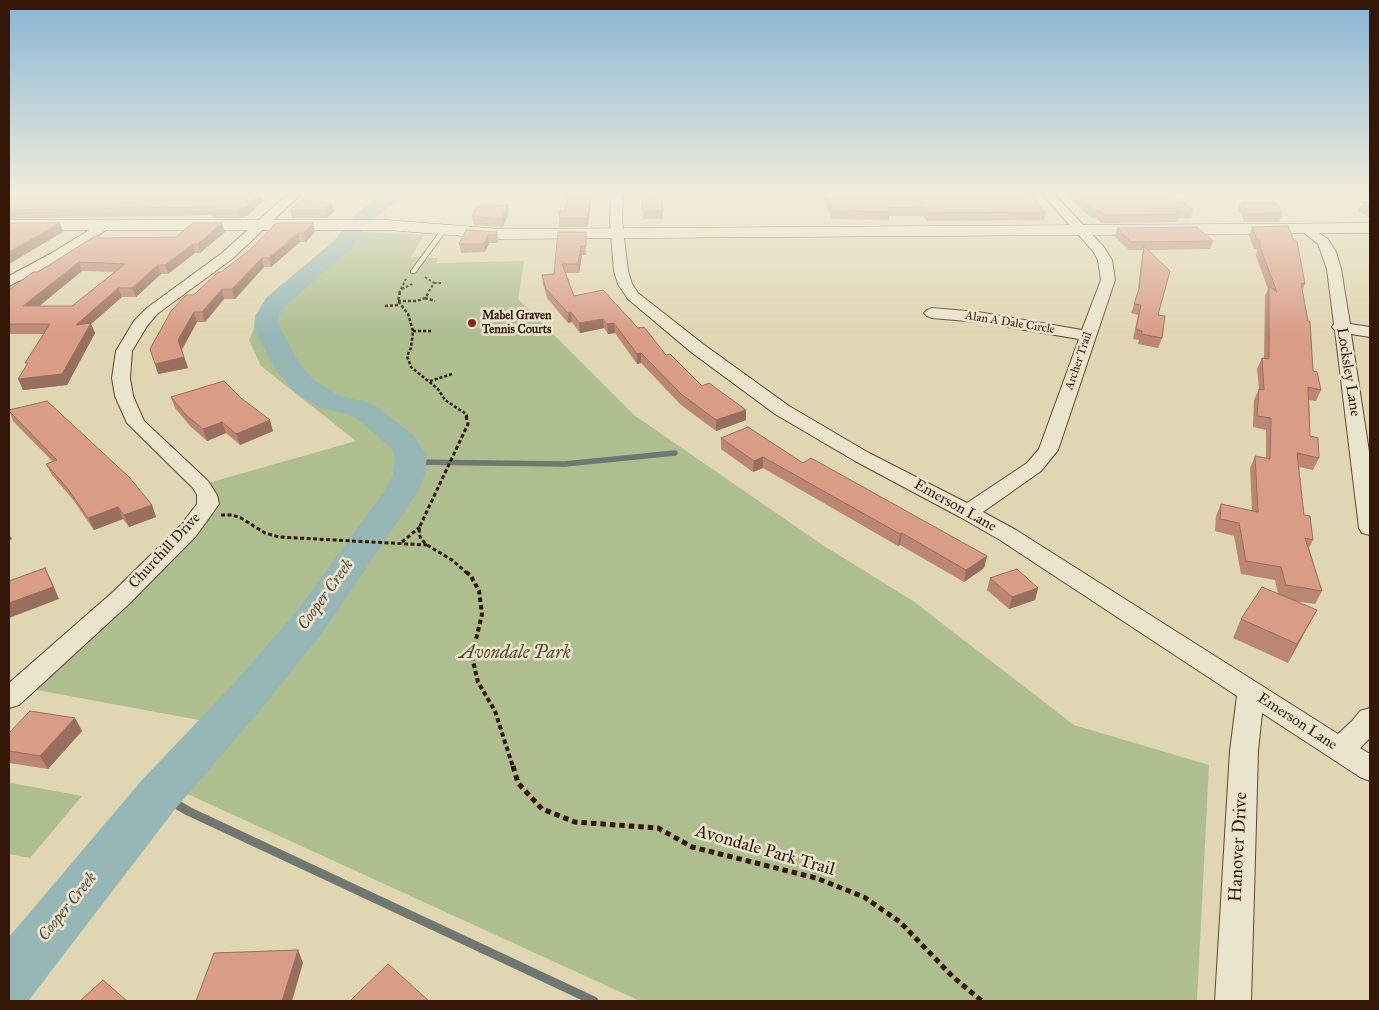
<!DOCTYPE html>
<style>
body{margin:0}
#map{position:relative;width:1379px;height:1010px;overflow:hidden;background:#e0d6b2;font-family:"IM FELL Great Primer",serif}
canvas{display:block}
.frame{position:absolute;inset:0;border:10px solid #341706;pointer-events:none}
</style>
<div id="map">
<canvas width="1379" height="1010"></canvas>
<div class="frame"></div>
</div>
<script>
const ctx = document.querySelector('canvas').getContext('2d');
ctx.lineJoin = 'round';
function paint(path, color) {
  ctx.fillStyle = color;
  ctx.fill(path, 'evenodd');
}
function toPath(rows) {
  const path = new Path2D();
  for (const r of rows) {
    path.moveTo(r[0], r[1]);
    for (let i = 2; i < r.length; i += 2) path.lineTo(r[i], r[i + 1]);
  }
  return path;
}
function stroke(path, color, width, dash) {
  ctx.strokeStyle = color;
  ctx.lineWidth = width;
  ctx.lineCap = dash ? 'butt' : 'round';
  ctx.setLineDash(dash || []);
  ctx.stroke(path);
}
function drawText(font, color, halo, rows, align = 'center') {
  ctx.font = font + ' "IM FELL Great Primer",serif';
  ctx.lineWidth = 5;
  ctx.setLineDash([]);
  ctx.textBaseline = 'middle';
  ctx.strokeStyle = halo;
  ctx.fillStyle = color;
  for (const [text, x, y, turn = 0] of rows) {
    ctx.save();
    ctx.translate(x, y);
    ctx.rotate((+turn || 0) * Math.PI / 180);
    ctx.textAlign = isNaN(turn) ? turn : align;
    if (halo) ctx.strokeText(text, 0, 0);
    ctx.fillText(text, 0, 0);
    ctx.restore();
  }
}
paint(toPath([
 [347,231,424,235,411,257,438,258,436,263,524,261,518,299,634,415,821,544,913,601,1074,725,1209,765,1197,1001,640,1001,168,785,215,723,21,687,201,515,201,485,356,441,261,366,249,340,265,307],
 [11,783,82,796,30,858,9,854,9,785]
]), '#aebe8f');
stroke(toPath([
 [412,462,565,464,675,453]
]), '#6f7770', 5.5);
stroke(toPath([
 [159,794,188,811,594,1001]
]), '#6f7770', 9);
paint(toPath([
 [386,193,413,193,411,197,394,203,368,224,359,226,362,230,352,248,285,306,279,316,280,328,300,364,313,379,338,395,367,402,379,408,414,436,427,456,425,475,417,493,325,629,267,702,176,808,29,1000,9,1001,9,937,142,780,237,680,297,611,384,492,393,475,395,456,391,448,359,420,347,414,318,407,293,391,274,367,254,328,255,316,267,297,336,239,345,226,354,224,351,220,354,216,380,195,386,193]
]), '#97b7b6');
const lane = toPath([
 [800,193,806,193,806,194,803,196,800,193],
 [441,230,446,231,415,273,411,273,411,271,441,230]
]);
const street = toPath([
 [289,193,302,193,232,259,157,314,147,326,132,351,130,378,133,396,144,421,208,481,217,495,219,504,196,536,130,603,19,705,9,708,9,683,114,591,180,526,197,504,197,495,193,488,127,423,115,396,112,378,116,351,134,321,147,308,222,253,289,193],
 [611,193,623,193,622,221,628,271,632,284,638,293,703,344,789,406,869,453,967,503,1027,463,1039,449,1079,339,978,322,932,318,927,316,924,313,927,310,932,308,978,312,1082,330,1101,280,1098,260,1093,251,1041,193,1053,193,1103,246,1112,260,1115,280,1058,450,1041,471,983,512,1016,530,1338,734,1352,721,1360,711,1370,708,1370,738,1360,748,1370,754,1370,781,1360,777,1262,713,1258,751,1251,1001,1215,1001,1230,751,1237,696,1000,540,960,517,855,461,775,414,691,352,628,299,618,284,614,271,610,221,611,193],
 [104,221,110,225,109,228,60,260,9,286,9,276,50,254,104,221],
 [1304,224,1328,239,1336,252,1341,269,1350,324,1370,327,1370,337,1351,334,1370,458,1370,535,1362,533,1359,528,1335,330,1332,327,1334,324,1327,269,1318,244,1298,228,1304,224]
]);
const secondary = toPath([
 [9,220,387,220,501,229,1370,223,1370,233,501,239,387,230,9,230,9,220]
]);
stroke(lane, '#5f4731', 2);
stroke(street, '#5f4731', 2);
stroke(secondary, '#341706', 1);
stroke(toPath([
 [425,277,434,283,428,293],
 [434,283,441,283],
 [402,289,414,283],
 [399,293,406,279]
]), '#341706', 2, [2.5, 2]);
stroke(toPath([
 [400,292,398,301,408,314,413,331,411,348,407,356,411,367,438,389,445,400,466,414,467,417],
 [425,298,435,301],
 [398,301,417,301,425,298,429,292],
 [385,306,399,305],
 [413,331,431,331],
 [430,381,452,374]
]), '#341706', 2.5, [3, 2]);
stroke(toPath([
 [466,416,468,424,420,526,419,533,421,539,427,545,452,560,467,573],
 [221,515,232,515,241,518,265,533,279,537,427,545],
 [402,542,420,527]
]), '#341706', 3, [4, 2.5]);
stroke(toPath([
 [466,572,471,576,479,591,482,614,472,657,478,682,495,711,513,767]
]), '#341706', 4, [4.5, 3]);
stroke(toPath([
 [513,766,518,783,542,809,575,822,658,828,692,847,816,878,864,897,900,922,953,977,982,1001]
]), '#341706', 5, [5.5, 4]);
paint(lane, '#ebe4cd');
paint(street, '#ebe4cd');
paint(secondary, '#ebe4cd');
paint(toPath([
 [9,193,262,193,262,202,247,216,241,218,213,218,212,215,9,219],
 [568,193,592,193,588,224,586,227,559,227,559,218,565,211],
 [642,193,662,193,663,219,643,219],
 [821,193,1028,193,1046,212,1044,220,927,221,923,216,889,216,889,220,832,219],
 [1065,193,1171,193,1193,210,1191,218,1179,218,1178,222,1101,223,1097,218,1091,218],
 [332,202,334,211,327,218,292,218,290,210],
 [1240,202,1282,213,1279,222,1244,222,1241,213,1238,211],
 [1362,202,1370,202,1370,218,1358,211],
 [508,205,508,214,503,227,473,225,472,216],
 [313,223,315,232,306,242,300,242,271,267,264,267,235,299,224,299,205,322,197,322,182,350,188,368,158,374,193,295,197,292,221,272],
 [1252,227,1305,284,1302,291,1313,371,1321,390,1316,401,1309,400,1310,436,1319,458,1313,470,1299,467,1304,515,1313,540,1309,548,1322,591,1315,604,1294,601,1317,610,1307,628,1288,663,1233,638,1241,619,1278,594,1275,580,1241,574,1234,536,1215,531,1216,516,1221,504,1252,511,1250,468,1255,456,1266,458,1266,430,1253,427,1254,400,1259,389,1257,369,1262,358,1264,359,1265,296,1268,289,1256,256,1257,249,1254,249,1249,236],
 [1117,228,1213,241,1210,249,1148,250,1162,338,1158,348,1138,344,1139,340,1133,339,1138,315,1131,313,1137,297,1142,255,1143,250,1129,250,1115,237],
 [225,232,200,253,195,253,168,274,161,274,136,297,122,297,91,324,95,333,67,385,23,390,44,334,9,334,9,290,38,272,99,238,176,237],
 [82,271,114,272,72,306,39,306],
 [497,232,498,241,497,243,489,243,485,252,461,253,459,244],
 [586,232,586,255,582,255,579,273,566,273,574,296,638,328,666,355,702,386,746,420,716,431,681,405,641,363,637,364,615,333,608,334,604,328,580,333,572,322,568,323,547,298,543,284,542,275,554,274],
 [171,397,273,431,240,445,226,433,207,441,190,426,175,408],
 [9,410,152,505,156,517,129,527,123,519,94,530,74,501,52,475,46,464,53,462,13,421],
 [721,438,803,463,987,556,984,568,964,582,900,545,898,546,763,468,753,472,721,449],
 [990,578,1038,588,1035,600,1009,609,987,590],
 [75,718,82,731,48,769,9,763,9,733]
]), '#bb8773');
paint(toPath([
 [260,193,262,193,262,202,247,216,241,218,238,210],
 [591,193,592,193,588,224,586,227,586,218],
 [332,202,334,211,327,218,325,210],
 [508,205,508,214,503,227,502,219],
 [60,223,63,232,9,264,9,252],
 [222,223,225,232,200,253,198,244],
 [313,223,315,232,306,242,304,233],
 [497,232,498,241,497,243,496,235],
 [298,233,300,242,271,267,269,258],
 [488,235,489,243,485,252,484,244],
 [193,244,195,253,168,274,165,265],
 [581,246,582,255,579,273,578,264],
 [262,258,264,267,235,299,232,289],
 [79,262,82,271,27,316,23,306],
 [158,265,161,274,136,297,132,288],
 [118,288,122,297,91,324,95,333,67,385,23,390,18,379,76,325],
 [222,289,224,299,205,322,202,312],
 [194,312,197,322,181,350,178,340],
 [571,312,572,322,568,323,568,313],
 [603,319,604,328,580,333,579,323],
 [614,323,615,333,608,334,607,324],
 [641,353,641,363,637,364,637,354],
 [184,357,188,368,158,374,155,364],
 [746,410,746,420,716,431,716,420],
 [270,420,273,431,240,445,236,434],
 [222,422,226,433,207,441,203,429],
 [763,457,763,468,753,472,754,461],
 [152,505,156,517,129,527,124,515],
 [118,507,123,519,94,530,88,518],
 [902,533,900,545,898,546,900,534],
 [9,534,12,539,9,541],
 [987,556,984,568,964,582,966,570],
 [45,568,51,580,59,599,9,618,9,603],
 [1038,588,1035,600,1009,609,1012,597],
 [1317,610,1307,628,1288,663,1297,644],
 [75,718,82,731,48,769,40,756],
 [298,950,303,963,292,1001,282,1001]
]), '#986e5e');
const building = toPath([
 [9,193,260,193,244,208,238,210,211,210,215,207,9,210,9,193],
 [568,193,591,193,588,216,586,218,559,218,559,211,565,211,568,193],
 [642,193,662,193,663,211,642,211,642,193],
 [825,193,1028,193,1046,212,928,213,925,207,887,208,890,212,832,211,825,193],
 [1075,193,1171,193,1193,210,1175,210,1180,214,1104,215,1099,210,1093,210,1075,193],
 [302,200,332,202,325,210,290,210,302,200],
 [1240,202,1277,202,1282,213,1247,214,1244,205,1240,202],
 [1362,202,1370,202,1370,207,1362,202],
 [508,205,502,219,472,216,477,206,508,205],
 [9,223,60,223,9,252,9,223],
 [193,223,222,223,198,244,193,244,165,265,158,265,132,288,118,288,76,325,91,323,62,374,18,379,28,363,25,363,50,324,9,324,9,290,33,272,38,272,97,235,99,238,176,237,193,223],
 [79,262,125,264,72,306,23,306,79,262],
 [276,223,313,223,304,233,298,233,269,258,262,258,232,289,222,289,202,312,194,312,178,340,184,357,155,364,150,349,171,311,186,295,193,295,197,292,218,272,221,272,250,250,276,223],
 [1288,226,1294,241,1297,241,1305,284,1301,283,1308,321,1310,322,1313,371,1317,372,1321,390,1308,387,1310,436,1318,438,1319,458,1297,453,1304,515,1310,516,1313,540,1305,538,1322,591,1286,585,1281,567,1246,561,1239,523,1220,519,1221,504,1258,512,1255,456,1270,459,1271,418,1257,416,1259,389,1264,390,1262,358,1269,359,1269,286,1277,292,1260,247,1260,240,1257,240,1252,227,1288,226],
 [1197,227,1213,241,1131,242,1117,228,1197,227],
 [466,230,497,232,496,235,488,235,484,244,459,244,466,230],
 [558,232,586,232,586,246,581,246,578,264,562,264,574,296,603,290,638,328,644,327,666,355,670,354,702,386,709,383,746,410,716,420,681,394,641,353,637,354,614,323,607,324,603,319,579,323,571,312,568,313,546,289,542,275,554,274,558,232],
 [1144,246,1170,271,1158,315,1165,316,1162,338,1141,334,1142,331,1136,329,1141,305,1134,304,1139,289,1144,246],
 [224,381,241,398,270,420,236,434,222,422,203,429,186,415,171,397,224,381],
 [47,401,129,477,152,505,124,515,118,507,88,518,68,489,46,464,57,460,9,411,9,410,47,401],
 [748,427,803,463,811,458,987,556,966,570,902,533,900,534,763,457,754,461,721,438,748,427],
 [45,568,53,587,9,603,9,581,45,568],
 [1017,569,1038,588,1012,597,990,578,1017,569],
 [1262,587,1317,610,1297,644,1241,619,1262,587],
 [30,711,75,718,40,756,9,751,9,733,30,711],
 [298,950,282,1001,196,1001,214,953,298,950],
 [388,964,429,1001,350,1001,388,964],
 [103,980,127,1001,80,1001,103,980]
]);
paint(building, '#d99d86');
stroke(building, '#986e5e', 1);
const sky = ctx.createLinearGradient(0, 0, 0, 334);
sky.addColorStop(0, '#87b5d4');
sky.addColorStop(0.58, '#f1eddc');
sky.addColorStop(1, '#f1eddc00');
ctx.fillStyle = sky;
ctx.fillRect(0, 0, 1379, 334);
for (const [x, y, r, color] of [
 [472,323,5,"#8f2418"]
]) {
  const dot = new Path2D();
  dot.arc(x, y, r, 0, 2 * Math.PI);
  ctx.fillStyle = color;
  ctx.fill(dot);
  stroke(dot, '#ebe4cd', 2);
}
drawText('bold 12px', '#341706', '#ebe4cd', [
 ["Mabel Graven",482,316],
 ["Tennis Courts",482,330]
], 'left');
drawText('12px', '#341706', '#ebe4cd', [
 ["Alan A Dale Circle",1010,323,9],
 ["Archer Trail",1079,361,-71]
]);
drawText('15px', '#341706', '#ebe4cd', [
 ["Locksley Lane",1348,372,81],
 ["Emerson Lane",955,506,29],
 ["Churchill Drive",165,551,-47],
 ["Emerson Lane",1297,722,33]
]);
drawText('italic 16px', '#52473b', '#ebe4cd', [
 ["Cooper Creek",326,595,-54],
 ["Cooper Creek",68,907,-51]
]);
drawText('italic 18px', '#59492f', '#ebe4cd', [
 ["Avondale Park",515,654]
]);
drawText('18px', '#341706', '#ebe4cd', [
 ["Hanover Drive",1239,847,-87],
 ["Avondale Park Trail",765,851,16]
]);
</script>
